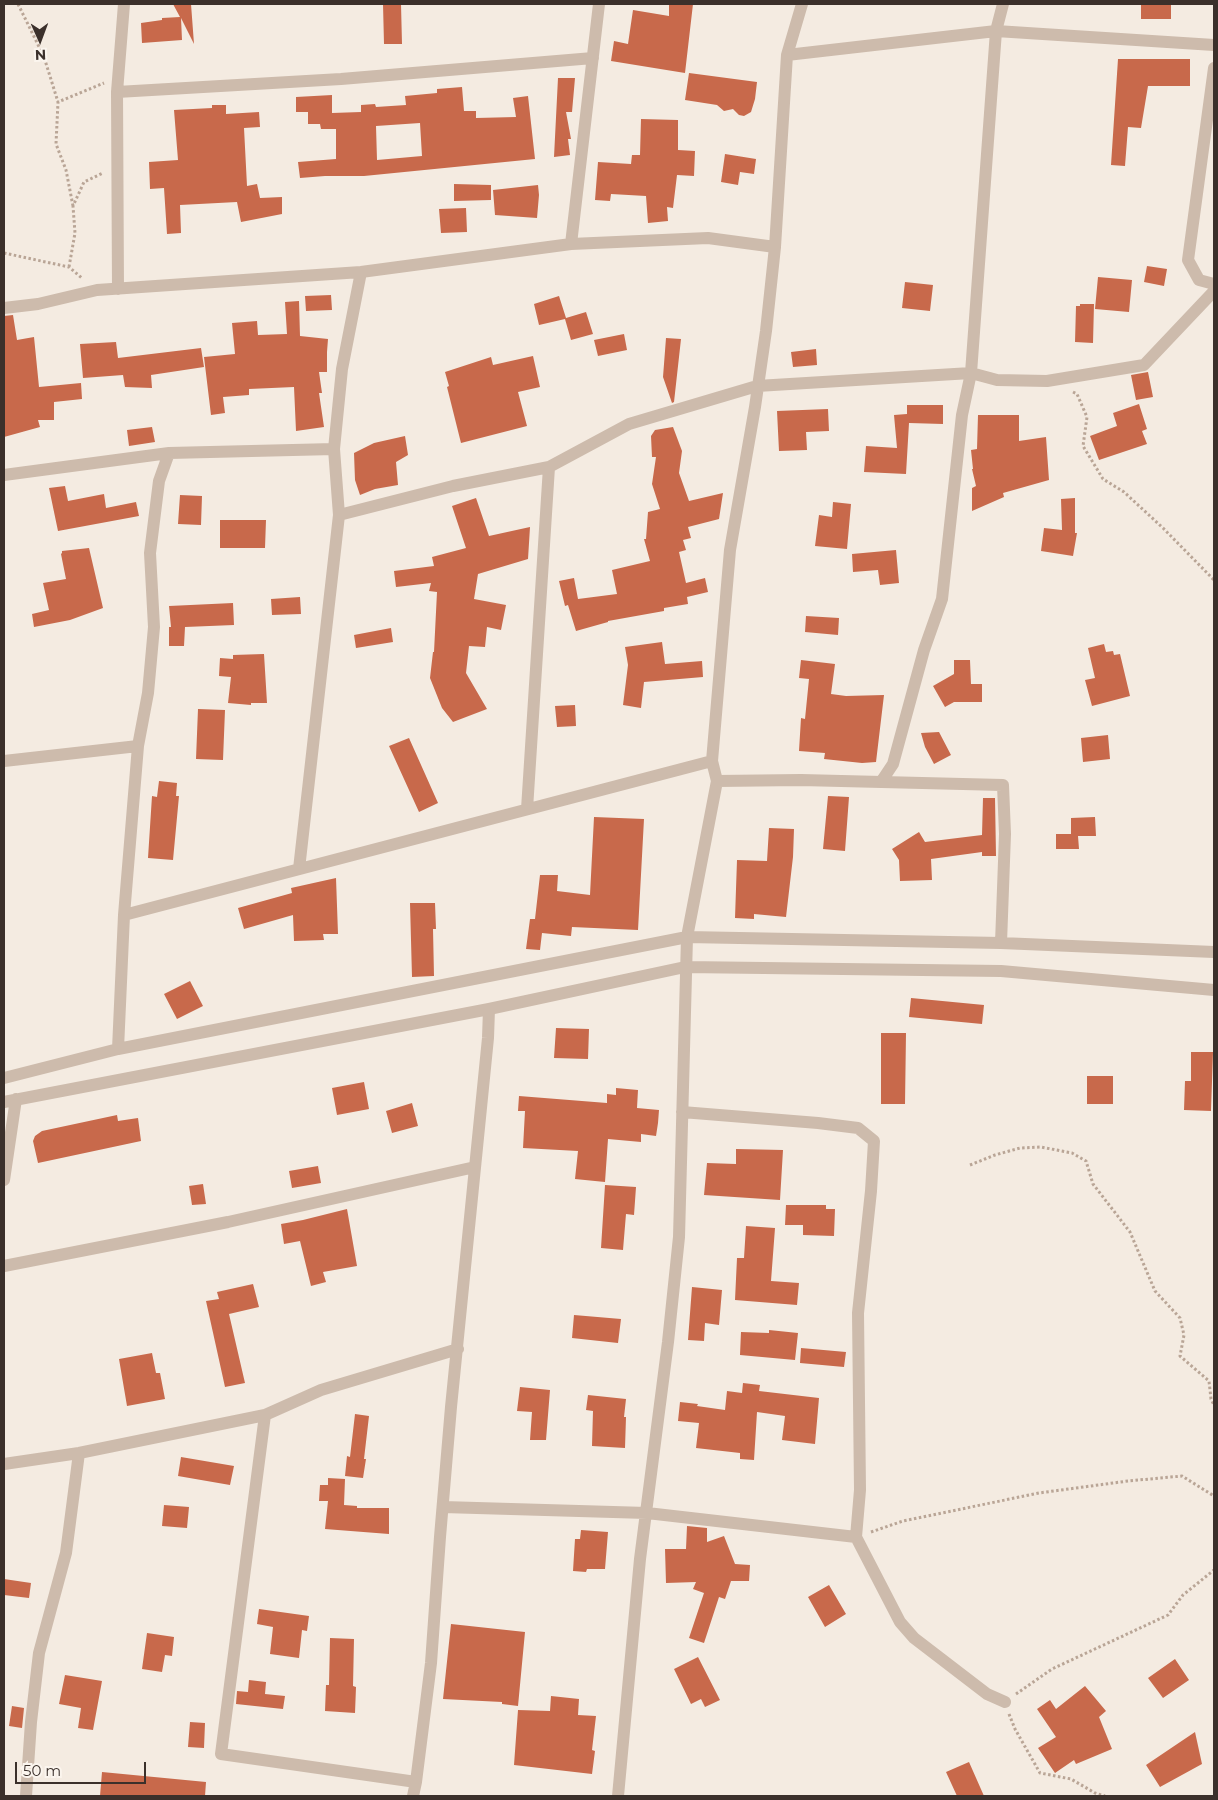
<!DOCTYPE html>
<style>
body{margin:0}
#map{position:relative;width:1218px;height:1800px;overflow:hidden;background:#f4ebe1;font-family:Montserrat,sans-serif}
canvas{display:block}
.frame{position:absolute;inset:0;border:5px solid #3b302b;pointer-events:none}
.north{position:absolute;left:15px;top:15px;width:50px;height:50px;-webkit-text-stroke:4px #fbf5ee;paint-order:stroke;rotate:178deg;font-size:14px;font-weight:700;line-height:20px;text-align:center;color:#3b302b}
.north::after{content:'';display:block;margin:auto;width:18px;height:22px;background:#3b302b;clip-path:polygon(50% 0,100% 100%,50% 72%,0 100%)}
.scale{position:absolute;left:15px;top:1762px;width:131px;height:22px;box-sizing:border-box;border:2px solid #3b302b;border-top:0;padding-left:6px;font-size:15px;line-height:18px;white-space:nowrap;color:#3b302b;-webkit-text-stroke:4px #fbf5ee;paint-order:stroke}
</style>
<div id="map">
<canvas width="1218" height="1800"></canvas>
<div class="frame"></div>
<div class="north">N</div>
<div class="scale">50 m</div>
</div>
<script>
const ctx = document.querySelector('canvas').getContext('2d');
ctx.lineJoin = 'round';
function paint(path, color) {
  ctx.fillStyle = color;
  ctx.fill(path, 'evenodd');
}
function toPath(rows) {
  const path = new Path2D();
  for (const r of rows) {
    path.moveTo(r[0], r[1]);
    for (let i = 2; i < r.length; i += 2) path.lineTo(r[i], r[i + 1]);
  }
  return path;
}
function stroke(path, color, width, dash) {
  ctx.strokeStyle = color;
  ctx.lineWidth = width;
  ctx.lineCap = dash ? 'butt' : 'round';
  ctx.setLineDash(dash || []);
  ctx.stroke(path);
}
paint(toPath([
 [173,4,191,4,194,44,181,18,182,40,142,43,141,23,162,20,162,18,180,17],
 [383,4,401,4,402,44,384,44],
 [669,4,693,4,685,73,611,61,614,41,628,44,633,10,669,16],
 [1141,4,1171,4,1171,19,1141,19],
 [1118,59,1190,59,1190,86,1148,86,1141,128,1128,127,1125,166,1111,165],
 [689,73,757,82,755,99,751,112,744,116,739,115,733,109,724,111,717,105,685,100],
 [558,78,575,78,572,112,566,112,571,139,568,139,570,155,554,157],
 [462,87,464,111,476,111,476,118,516,117,513,98,528,96,535,159,364,176,325,176,300,178,298,162,336,159,336,129,321,129,320,124,308,124,308,112,296,112,296,97,332,95,332,113,361,112,361,105,375,104,376,107,406,105,405,96,437,93,437,89],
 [420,123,422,156,377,160,376,126],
 [212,105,226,105,226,114,259,112,260,127,244,128,247,186,257,184,260,198,282,197,282,214,241,222,237,202,180,205,181,233,167,234,164,188,150,189,149,162,178,160,174,110,212,108],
 [641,119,678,120,678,150,695,151,694,176,677,175,673,208,667,207,668,221,648,223,646,196,611,194,610,201,595,200,598,162,631,164,632,155,640,155],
 [725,154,756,159,754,174,740,172,738,185,721,182],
 [454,184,491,185,491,200,454,201],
 [538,185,539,195,537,218,495,215,493,190],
 [466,208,467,232,441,233,439,209],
 [1147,266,1167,269,1164,286,1144,282],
 [1098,277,1132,280,1129,312,1095,309],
 [905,282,933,285,930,311,902,308],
 [331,295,332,310,306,311,305,296],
 [559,296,566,318,586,312,593,334,571,340,565,319,539,325,534,304],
 [299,301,300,336,328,339,327,352,327,372,319,372,322,393,319,393,324,427,296,431,294,387,249,389,249,395,223,397,225,413,211,415,204,357,235,354,232,323,257,321,258,335,287,334,285,302],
 [1080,304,1094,304,1093,343,1075,342,1076,306,1080,306],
 [13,315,17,340,34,337,39,387,81,383,82,399,54,402,54,420,38,420,40,427,4,437,4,316],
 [624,334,627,350,598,356,594,340],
 [666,338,681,339,674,402,672,403,663,377],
 [116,342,118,358,201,348,204,367,151,375,152,388,125,387,123,375,83,378,80,344],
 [816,349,817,365,793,367,791,352],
 [533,356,540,387,518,392,527,426,461,443,447,387,449,386,445,372,491,357,493,365],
 [1148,372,1153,397,1136,400,1131,375],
 [1139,404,1147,429,1142,431,1147,444,1099,460,1090,436,1117,426,1113,413],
 [907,405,943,405,943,424,909,423,906,474,864,472,866,446,897,448,894,415,907,414],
 [828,409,829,431,806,432,807,450,779,451,777,411],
 [978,415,1019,415,1019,441,1046,437,1049,480,1003,493,1004,497,972,511,972,488,976,486,972,469,973,469,971,450,977,449],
 [152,427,155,442,129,446,127,430],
 [673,427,682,451,679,473,689,501,723,493,719,519,688,527,691,538,683,540,686,550,679,552,686,583,705,578,708,592,687,597,688,604,664,608,664,611,608,621,608,622,576,631,568,605,565,606,559,581,574,578,578,599,617,594,612,570,650,561,644,539,646,539,648,512,660,509,652,484,656,457,652,457,651,436,655,430],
 [405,436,408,455,396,462,398,485,375,489,360,495,355,480,354,453,374,443],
 [65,486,68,501,104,494,106,508,136,502,139,516,58,531,49,488],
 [180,495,202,496,201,525,178,524],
 [476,498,489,536,530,527,528,559,478,574,474,599,506,605,501,630,487,627,485,647,469,646,466,673,487,709,453,722,442,708,430,678,433,652,434,652,437,592,429,591,431,583,396,587,394,571,434,566,432,557,466,548,452,506],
 [1075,498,1075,533,1077,533,1073,556,1041,551,1044,528,1062,530,1061,499],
 [833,502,851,504,847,549,815,546,819,515,832,517],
 [220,520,266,520,265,548,220,548],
 [89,548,103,608,70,620,34,627,32,614,49,610,43,583,66,579,61,554,62,553,62,551],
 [896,550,899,583,880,585,878,570,853,572,852,554],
 [300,597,301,614,272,615,271,599],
 [233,603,234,625,185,627,184,646,169,646,169,627,171,627,169,606],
 [806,616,839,618,838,635,805,632],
 [391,628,393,642,356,648,354,635],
 [662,642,665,664,702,661,703,677,644,682,641,708,623,705,628,665,625,647],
 [1104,644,1106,652,1113,651,1114,655,1120,654,1130,696,1092,706,1085,680,1095,678,1088,648],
 [264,654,267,703,251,703,251,705,228,703,231,677,219,676,220,658,233,659,233,655],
 [801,660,835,664,831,694,846,696,884,695,876,762,862,763,824,759,825,753,799,751,801,718,805,719,809,679,799,678],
 [954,660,970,660,971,684,982,684,982,702,954,702,945,707,933,686,954,674],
 [575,705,576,726,557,727,555,706],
 [198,709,225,710,223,760,196,759],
 [939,732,951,755,934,764,925,747,921,733],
 [1108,735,1110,759,1083,762,1081,738],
 [409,738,438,803,419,812,389,746],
 [159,781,177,783,176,796,179,796,173,860,148,858,152,796,157,797],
 [828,796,849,797,845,851,823,849],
 [983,798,995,798,996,856,982,856,982,852,931,859,932,880,900,881,899,860,892,849,919,832,925,842,982,835],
 [594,817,644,819,638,930,572,927,571,936,542,933,540,950,526,949,530,919,535,919,540,875,558,875,557,891,590,895],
 [1095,817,1096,836,1078,836,1079,849,1056,849,1056,834,1071,834,1071,818],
 [769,828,794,829,793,857,786,917,754,914,754,919,735,918,737,860,767,861],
 [336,878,338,934,323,934,324,940,294,941,293,915,244,929,238,908,292,893,291,888],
 [410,903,435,903,436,929,433,929,434,976,412,977],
 [190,981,203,1006,177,1019,164,994],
 [911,998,984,1005,982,1024,909,1017],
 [556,1028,589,1029,588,1059,554,1058],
 [881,1033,906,1033,905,1104,881,1104],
 [1191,1052,1213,1052,1211,1111,1184,1110,1185,1081,1191,1081],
 [1087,1076,1113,1076,1113,1104,1087,1104],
 [364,1082,369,1109,337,1115,332,1088],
 [616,1088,638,1090,637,1108,659,1110,658,1123,656,1136,641,1134,641,1142,608,1139,605,1182,575,1179,578,1151,523,1148,525,1111,518,1111,519,1096,607,1103,607,1094,616,1095],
 [412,1103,418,1126,392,1133,386,1111],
 [117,1115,118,1121,138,1118,141,1141,38,1163,33,1141,35,1136,42,1131],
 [736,1149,783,1150,780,1200,704,1195,707,1163,736,1164],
 [318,1166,321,1183,292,1188,289,1171],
 [203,1184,206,1204,192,1205,189,1186],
 [605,1185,636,1187,634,1215,626,1214,623,1250,601,1248],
 [786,1205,826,1205,826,1209,835,1209,834,1236,803,1235,803,1225,785,1225],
 [347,1209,357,1266,323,1272,326,1282,311,1286,300,1241,284,1244,281,1224,303,1220],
 [746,1226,775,1228,771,1281,799,1283,797,1305,735,1300,737,1258,744,1258],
 [253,1284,259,1307,229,1314,245,1383,225,1387,206,1301,219,1299,217,1292],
 [692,1287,722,1290,719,1325,705,1323,704,1341,688,1340],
 [574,1315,621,1319,618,1343,572,1338],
 [769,1330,798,1333,795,1360,740,1355,741,1332,769,1333],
 [801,1348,846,1352,844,1367,800,1363],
 [152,1353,156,1373,160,1373,165,1399,127,1406,119,1359],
 [743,1383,760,1385,759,1391,819,1398,815,1444,782,1440,785,1416,757,1412,754,1460,740,1459,740,1453,696,1448,699,1423,678,1421,680,1402,698,1404,697,1406,725,1410,727,1391,742,1393],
 [520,1387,550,1390,546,1440,530,1440,532,1412,517,1411],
 [588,1395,626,1399,624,1417,626,1417,625,1448,592,1446,593,1411,586,1410],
 [355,1414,369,1416,364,1459,366,1459,363,1478,345,1476,347,1456,350,1457],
 [181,1457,234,1466,230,1485,178,1476],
 [328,1478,345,1479,344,1505,357,1506,357,1508,389,1508,389,1534,325,1529,328,1501,319,1501,320,1485,328,1485],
 [164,1505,189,1507,187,1528,162,1526],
 [687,1526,707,1528,707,1542,724,1536,735,1564,750,1565,749,1581,731,1581,725,1599,719,1597,704,1643,689,1638,704,1593,693,1589,696,1582,666,1583,665,1549,686,1549],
 [581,1530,608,1532,605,1569,587,1569,586,1572,573,1571,575,1539,580,1539],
 [4,1579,31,1583,29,1598,4,1595],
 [829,1585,846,1614,825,1627,808,1597],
 [259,1609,309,1616,307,1631,302,1630,299,1658,270,1654,273,1627,257,1624],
 [451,1624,525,1632,518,1706,502,1704,502,1702,443,1699],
 [147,1633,174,1637,172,1656,165,1655,162,1672,142,1669],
 [330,1638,354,1639,353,1686,356,1687,355,1713,325,1711,326,1685,329,1685],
 [698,1657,720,1700,705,1707,701,1699,691,1704,674,1669],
 [1175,1659,1189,1680,1163,1698,1148,1678],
 [65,1675,102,1681,93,1730,78,1728,81,1708,59,1704],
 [249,1680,266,1682,265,1694,285,1696,283,1709,236,1704,237,1691,248,1692],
 [1085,1686,1106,1711,1099,1717,1112,1749,1076,1764,1074,1760,1055,1773,1038,1748,1056,1737,1037,1709,1050,1700,1056,1709],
 [551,1696,579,1699,578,1715,596,1716,592,1750,595,1751,592,1774,514,1765,518,1710,550,1711],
 [12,1706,24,1708,22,1728,9,1726],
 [190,1722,205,1723,204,1748,188,1747],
 [1195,1732,1202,1764,1160,1787,1146,1765],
 [969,1762,984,1796,957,1796,946,1772],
 [102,1772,206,1782,205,1796,100,1796]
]), '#c8694b');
stroke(toPath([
 [18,4,44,57,58,102],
 [73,206,66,170,56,144,58,102,104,83],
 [4,253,69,267,83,279],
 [69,267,75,233,73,206,84,182,103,173],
 [1073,392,1077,394,1087,417,1083,446,1103,479,1124,492,1163,528,1214,580],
 [970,1165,995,1155,1020,1148,1041,1147,1072,1153,1086,1161,1093,1184,1130,1232,1155,1291,1180,1318,1184,1335,1180,1356,1209,1381,1211,1399,1214,1405],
 [871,1532,903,1521,1039,1493,1128,1481,1182,1476,1214,1496],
 [1016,1694,1052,1669,1168,1615,1183,1595,1214,1570],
 [1009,1714,1015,1729,1040,1773,1071,1779,1095,1793,1105,1796]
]), '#b9a596', 3, [2.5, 2.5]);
stroke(toPath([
 [599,4,571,244,708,238,775,247],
 [787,55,996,31,1003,4],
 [1214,68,1188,260,1199,280,1214,284],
 [117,92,341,79,593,58],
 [118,289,117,92,124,4],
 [4,308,38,304,97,290,361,272,571,244],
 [4,475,169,453,334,449],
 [339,515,453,486,549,467,629,424,757,386,971,373,997,380,1047,381,1144,365,1214,291],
 [4,761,138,746],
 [717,781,801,780,1003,785,1005,834,1001,943],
 [881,782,893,764,924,650,942,599,962,415,971,373,996,31,1214,45],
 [527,809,549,467],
 [299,869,339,515,334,449,342,369,361,272],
 [124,915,712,761],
 [118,1049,124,915,138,746,148,693,154,627,150,553,159,481,169,453],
 [4,1078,118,1049,687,937,1001,943,1214,952],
 [4,1102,489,1009,685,967,1001,971,1214,990],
 [682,1112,818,1123,858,1128,874,1141,871,1191,858,1313,860,1490,856,1537,900,1622,914,1638,987,1694,1005,1702],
 [4,1180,16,1099],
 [4,1266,228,1222,475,1167],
 [265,1415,221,1754,416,1782],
 [4,1464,79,1453,265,1415,321,1390,458,1349],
 [443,1507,647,1513,856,1537],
 [26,1796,31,1722,39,1653,66,1553,79,1453],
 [413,1796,416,1782,431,1663,440,1537,451,1407,488,1038,489,1009],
 [618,1796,640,1559,668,1342,679,1237,687,937,717,781,712,761,730,550,755,407,766,331,775,247,787,55,802,4]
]), '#cdbbac', 12);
</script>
